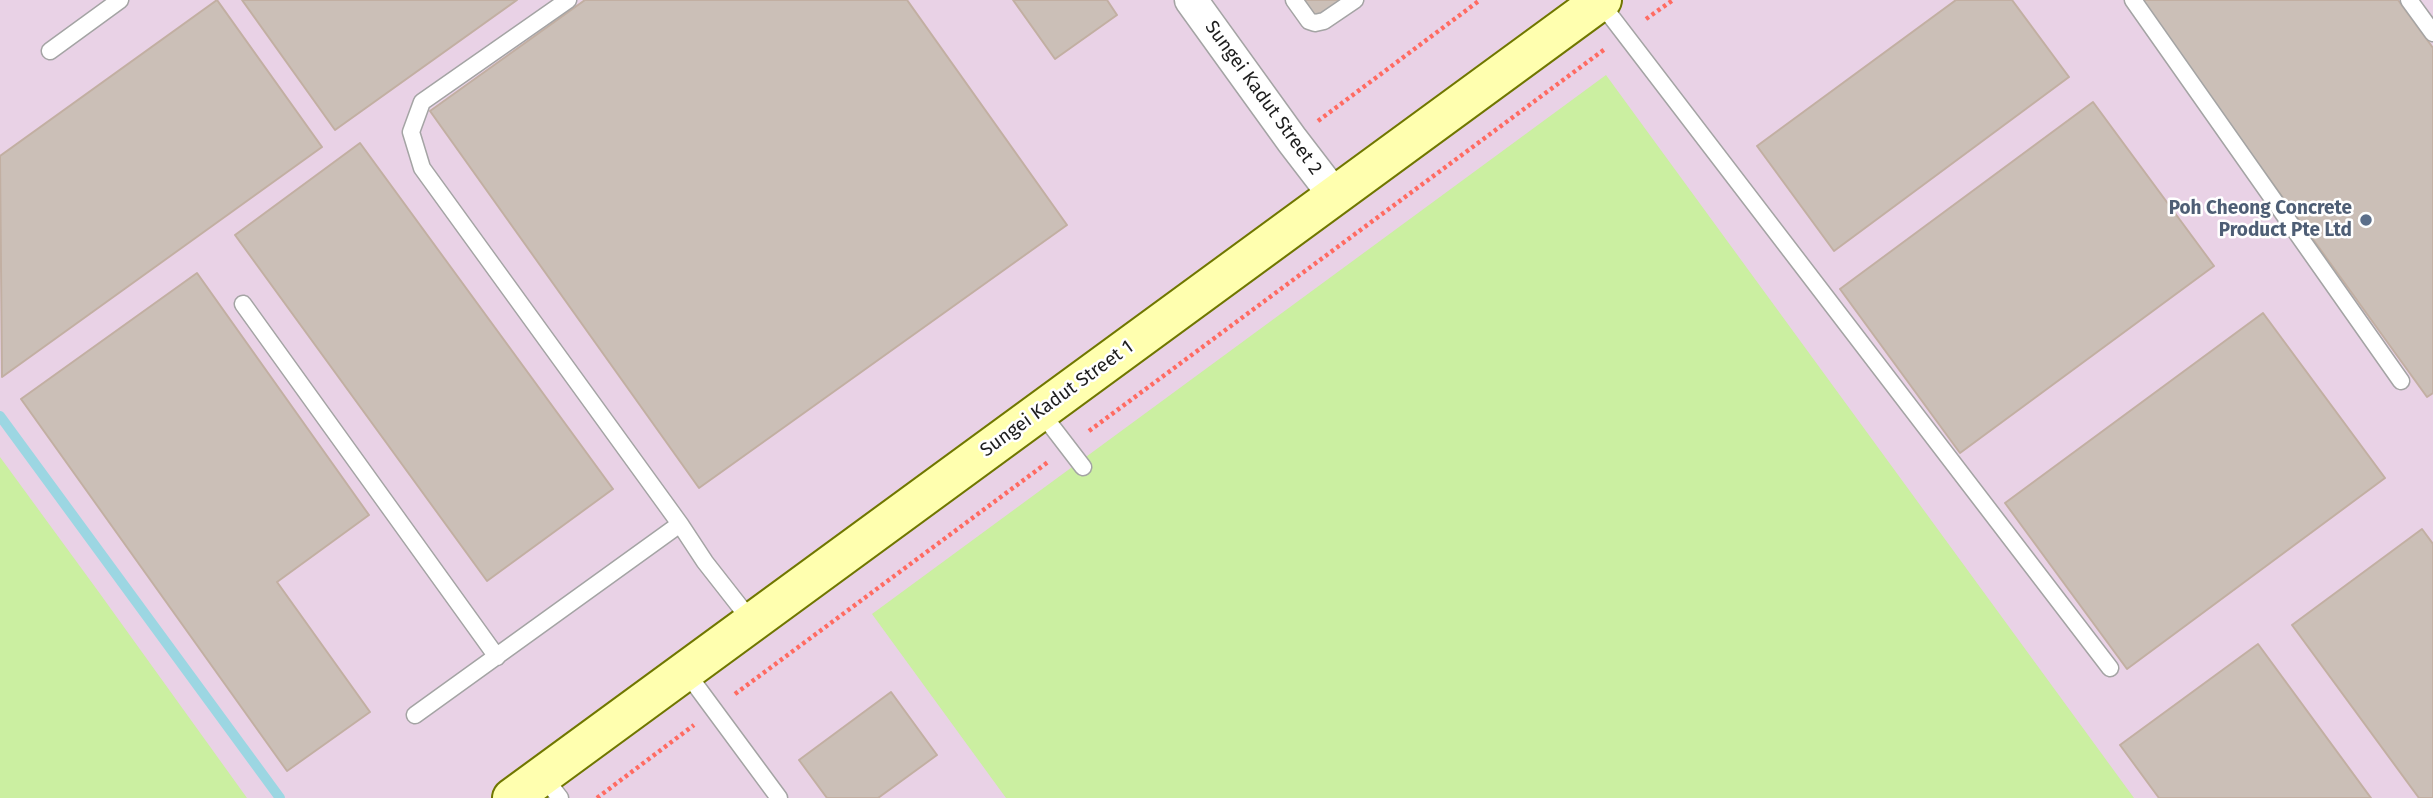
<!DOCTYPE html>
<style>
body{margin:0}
canvas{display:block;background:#efeae1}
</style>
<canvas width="2433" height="798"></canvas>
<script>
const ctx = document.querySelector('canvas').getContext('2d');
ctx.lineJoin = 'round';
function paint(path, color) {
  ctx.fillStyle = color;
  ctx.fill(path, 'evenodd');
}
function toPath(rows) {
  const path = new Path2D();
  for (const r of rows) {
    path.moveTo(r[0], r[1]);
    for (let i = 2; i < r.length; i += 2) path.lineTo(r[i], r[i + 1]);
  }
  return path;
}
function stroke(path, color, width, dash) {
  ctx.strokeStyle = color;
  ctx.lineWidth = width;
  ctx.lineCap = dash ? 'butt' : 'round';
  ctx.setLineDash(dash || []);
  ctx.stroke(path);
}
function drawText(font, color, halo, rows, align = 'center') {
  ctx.font = font + ' "Fira Sans",sans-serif';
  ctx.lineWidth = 5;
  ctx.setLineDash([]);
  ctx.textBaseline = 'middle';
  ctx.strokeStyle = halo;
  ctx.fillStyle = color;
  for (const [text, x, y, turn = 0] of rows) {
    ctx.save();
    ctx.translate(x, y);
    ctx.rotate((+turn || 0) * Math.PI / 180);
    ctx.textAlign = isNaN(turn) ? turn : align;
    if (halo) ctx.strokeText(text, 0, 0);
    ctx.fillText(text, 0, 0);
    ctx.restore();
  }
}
paint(toPath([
 [0,0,2433,0,2433,798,0,798]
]), '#e9d2e6');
paint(toPath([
 [1606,75,2134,798,1006,798,872,614],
 [0,457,98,591,247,798,0,798]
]), '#cbefa1');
stroke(toPath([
 [0,416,280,798]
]), '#9cd6e2', 10);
const building = toPath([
 [217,0,322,147,2,377,0,156,217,0],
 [242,0,517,0,335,130,242,0],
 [585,0,907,0,1067,225,699,488,430,111,585,0],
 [1013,0,1107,0,1117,15,1055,59,1013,0],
 [1299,0,1344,0,1315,22,1299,0],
 [1956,0,2012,0,2069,77,1834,251,1757,146,1956,0],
 [2140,0,2398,0,2433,48,2433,393,2427,397,2140,0],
 [2093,102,2214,266,1960,453,1840,289,2093,102],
 [360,143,613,489,487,581,235,235,360,143],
 [197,273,369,515,277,582,370,712,287,771,21,399,197,273],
 [2263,313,2385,478,2127,669,2005,503,2263,313],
 [2422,529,2433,544,2433,798,2419,798,2292,625,2422,529],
 [2258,644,2371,798,2159,798,2120,745,2258,644],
 [891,692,937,755,878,798,827,798,799,760,891,692]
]);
paint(building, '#cbbfb7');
stroke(building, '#c2afa2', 2);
const lane = toPath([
 [568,0,422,102,411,132,422,168,680,524,705,562,752,622],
 [1294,0,1309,21,1315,23,1324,21,1355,0],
 [2133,0,2401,381],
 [2409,0,2433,33],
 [1600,2,2110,668],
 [50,51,120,0],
 [243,304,497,657],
 [1040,411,1083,467],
 [686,672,779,798],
 [415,715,680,524],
 [543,776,560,798]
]);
const street = toPath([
 [1191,0,1292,140,1335,196]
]);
const secondary = toPath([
 [512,798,1602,0]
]);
stroke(lane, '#a4a4a4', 19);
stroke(street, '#a4a4a4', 35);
stroke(secondary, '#707700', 42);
stroke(toPath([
 [1646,19,1673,0],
 [1318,121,1480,0],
 [1089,431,1605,49],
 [735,694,1048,462],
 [597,798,694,725]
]), '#ff6b62', 4.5, [3.5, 3.5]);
stroke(lane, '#fff', 16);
stroke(street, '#fff', 32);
stroke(secondary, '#ffffaf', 38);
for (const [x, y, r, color] of [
 [2366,220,7,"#5c6f8a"]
]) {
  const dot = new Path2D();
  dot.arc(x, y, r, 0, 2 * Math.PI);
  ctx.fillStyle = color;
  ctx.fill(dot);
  stroke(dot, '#fff', 2.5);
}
drawText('19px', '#1d1d1d', '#fff', [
 ["Sungei Kadut Street 2",1263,98,54],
 ["Sungei Kadut Street 1",1057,399,-36]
]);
drawText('bold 19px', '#4e5e75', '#fff', [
 ["Poh Cheong Concrete",2352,209],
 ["Product Pte Ltd",2352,231]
], 'right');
</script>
